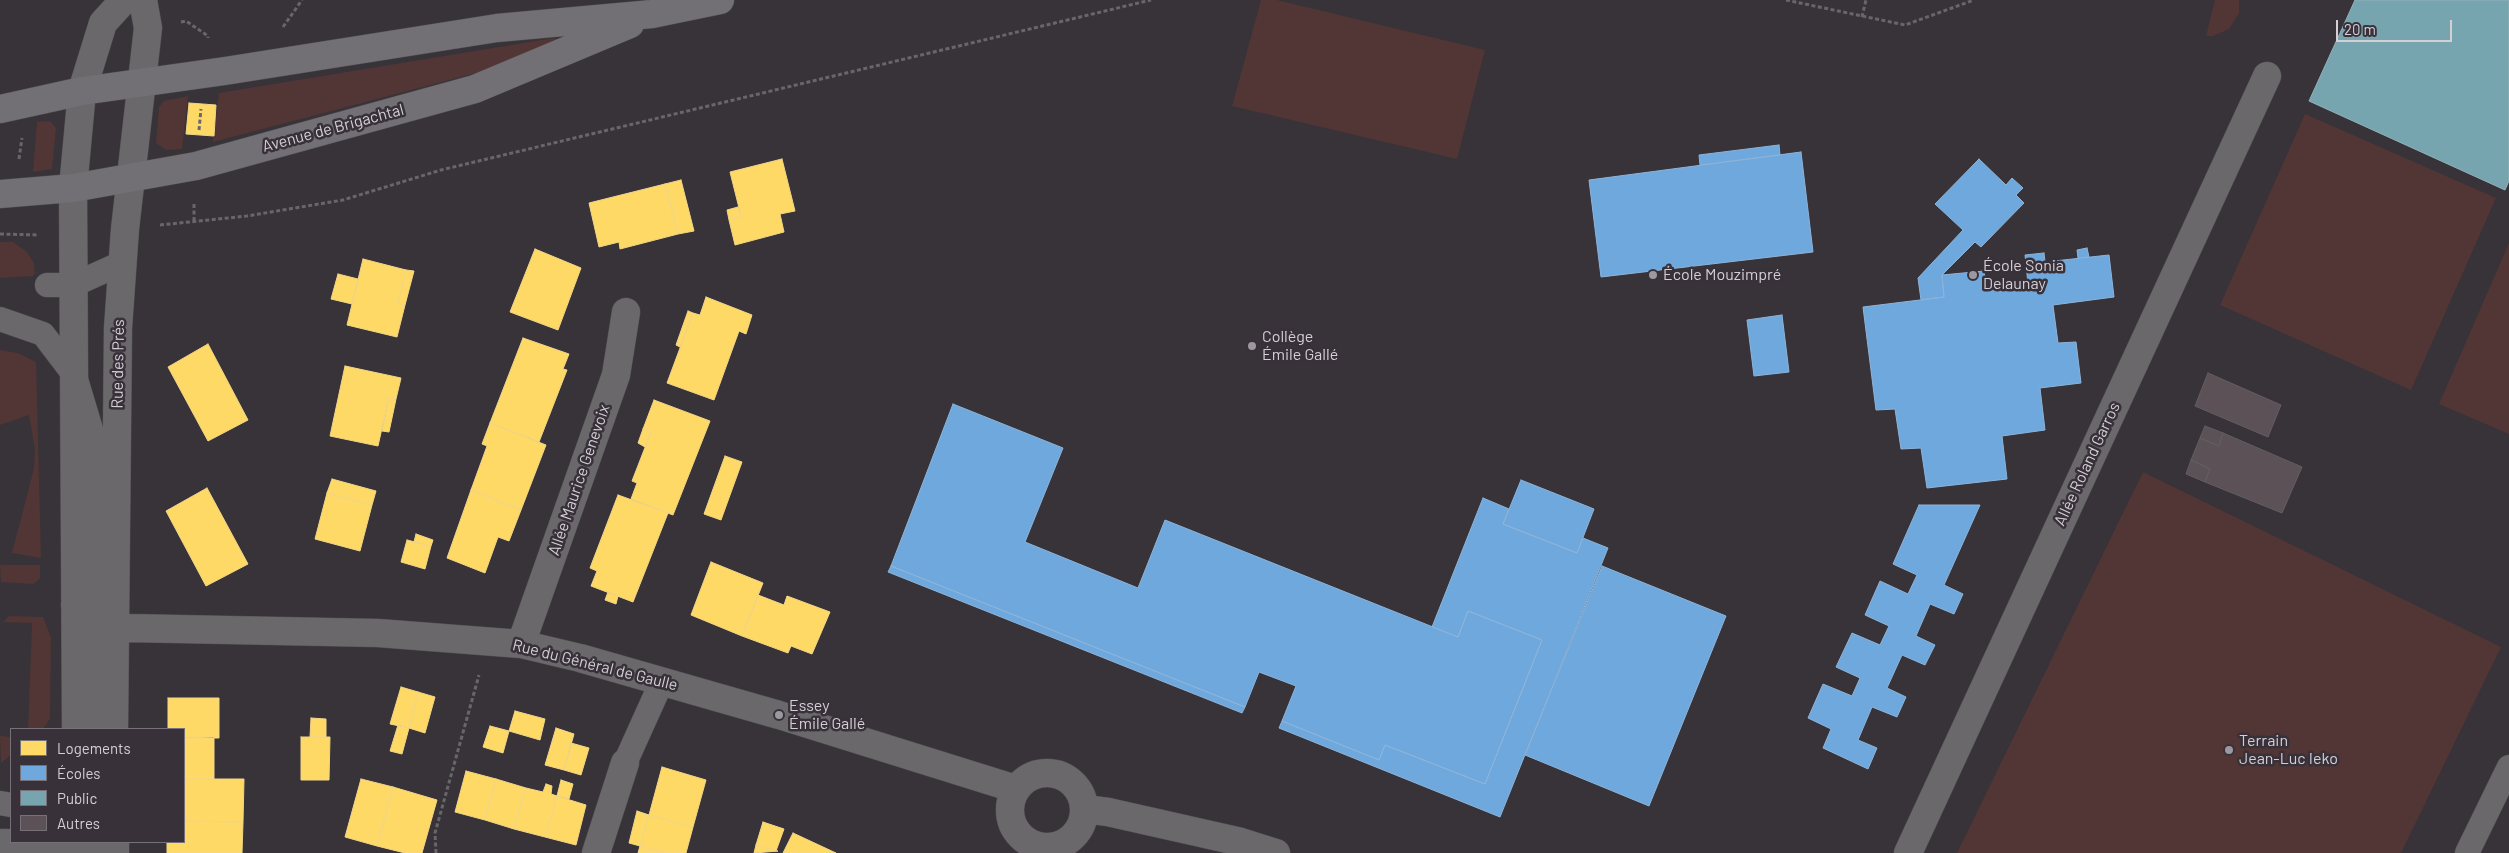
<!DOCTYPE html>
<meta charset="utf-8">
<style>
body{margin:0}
#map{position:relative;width:2509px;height:853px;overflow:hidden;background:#373338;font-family:Barlow,sans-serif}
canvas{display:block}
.legend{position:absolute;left:10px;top:728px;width:175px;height:115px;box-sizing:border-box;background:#38313a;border:1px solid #767078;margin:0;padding:6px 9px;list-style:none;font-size:15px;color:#d4cfd5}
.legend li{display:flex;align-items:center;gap:10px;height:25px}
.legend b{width:25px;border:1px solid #767078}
.scale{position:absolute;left:2336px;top:20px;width:116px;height:22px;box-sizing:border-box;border:2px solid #d4cfd5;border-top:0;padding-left:6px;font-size:15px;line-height:18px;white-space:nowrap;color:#d4cfd5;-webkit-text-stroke:4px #38313a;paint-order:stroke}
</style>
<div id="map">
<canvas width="2509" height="853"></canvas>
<ul class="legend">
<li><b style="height:14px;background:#ffd966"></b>Logements</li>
<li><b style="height:14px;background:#6fa8dc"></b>Écoles</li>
<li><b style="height:14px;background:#76a5af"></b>Public</li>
<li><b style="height:14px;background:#5b5157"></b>Autres</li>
</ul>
<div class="scale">20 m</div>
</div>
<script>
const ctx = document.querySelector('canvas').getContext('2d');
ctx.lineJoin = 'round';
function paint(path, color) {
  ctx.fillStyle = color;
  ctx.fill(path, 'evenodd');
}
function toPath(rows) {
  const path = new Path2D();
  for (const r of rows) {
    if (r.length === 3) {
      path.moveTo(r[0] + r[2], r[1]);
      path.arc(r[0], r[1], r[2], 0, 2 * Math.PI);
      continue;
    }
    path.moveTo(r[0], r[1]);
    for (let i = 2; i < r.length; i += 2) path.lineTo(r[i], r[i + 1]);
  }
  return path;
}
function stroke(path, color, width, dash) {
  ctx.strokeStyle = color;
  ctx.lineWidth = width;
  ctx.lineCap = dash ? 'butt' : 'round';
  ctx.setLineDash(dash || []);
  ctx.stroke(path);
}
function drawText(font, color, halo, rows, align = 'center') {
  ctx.font = font + ' Barlow,sans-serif';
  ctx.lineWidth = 5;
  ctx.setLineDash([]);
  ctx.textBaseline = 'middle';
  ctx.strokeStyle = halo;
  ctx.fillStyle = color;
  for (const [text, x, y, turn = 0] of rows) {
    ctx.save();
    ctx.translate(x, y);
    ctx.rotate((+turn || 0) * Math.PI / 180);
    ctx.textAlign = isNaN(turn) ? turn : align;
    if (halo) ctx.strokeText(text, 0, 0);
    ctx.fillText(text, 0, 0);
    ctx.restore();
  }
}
paint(toPath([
 [1261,0,1277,0,1485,50,1457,159,1232,106],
 [2215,0,2239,0,2239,13,2229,29,2213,36,2206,36],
 [554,38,557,40,522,61,213,142,219,93],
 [188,96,182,149,166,150,156,143,159,107,164,101],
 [2305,114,2496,198,2411,390,2220,305],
 [50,121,56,128,52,169,33,172,37,122],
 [0,242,13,242,27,252,34,263,35,273,33,276,0,278],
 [2509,243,2509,434,2439,404],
 [0,350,18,353,36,362,41,558,12,553,34,468,35,449,29,415,0,425],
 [2143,472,2501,647,2401,853,1957,853],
 [0,565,40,565,40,578,34,584,1,582],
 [9,616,43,617,51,638,50,719,43,729,28,729,32,623,3,622],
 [0,736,11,737,11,755,1,763]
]), '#513635');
const homes = toPath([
 [189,103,216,105,214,136,186,134,189,103],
 [782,159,795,211,780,214,784,232,735,245,729,220,741,216,730,172,782,159],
 [681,180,694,231,678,234,665,184,681,180],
 [665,184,678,234,620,249,619,242,599,247,589,203,665,184],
 [738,207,741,216,729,220,727,210,738,207],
 [535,249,581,268,558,330,510,312,535,249],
 [363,259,406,270,398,303,405,305,397,337,347,325,363,259],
 [406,270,414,271,405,305,398,303,406,270],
 [338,274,358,279,352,304,331,299,338,274],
 [706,297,752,315,746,334,739,331,714,400,667,383,693,313,700,315,706,297],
 [688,311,693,313,680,347,676,345,688,311],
 [523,338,569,354,563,369,567,370,539,442,490,423,523,338],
 [208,344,248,420,208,441,168,367,208,344],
 [345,366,401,378,396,399,389,397,378,446,330,436,345,366],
 [389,397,396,399,389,432,382,431,389,397],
 [654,400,710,421,673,515,631,499,637,483,632,481,651,432,643,429,654,400],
 [490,423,546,445,521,510,471,490,487,446,482,444,490,423],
 [643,429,651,432,645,447,638,443,643,429],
 [725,456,742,462,721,520,704,514,725,456],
 [332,479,376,491,372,505,327,493,332,479],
 [207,488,248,564,206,586,166,511,207,488],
 [471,490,521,510,509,541,498,537,485,573,447,558,471,490],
 [327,493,372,505,360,551,315,539,327,493],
 [618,495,668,513,633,602,591,586,597,571,590,568,618,495],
 [416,534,433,540,431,546,414,542,416,534],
 [407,540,431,546,425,569,401,562,407,540],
 [711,562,763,583,742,636,691,615,711,562],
 [608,592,618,596,616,604,605,600,608,592],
 [758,595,784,605,787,596,830,612,812,654,791,646,788,653,742,636,758,595],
 [401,687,418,692,409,728,390,724,401,687],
 [418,692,435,697,425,733,409,728,418,692],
 [168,698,219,698,219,738,184,738,184,729,168,729,168,698],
 [515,711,545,719,540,740,509,731,515,711],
 [311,718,326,719,326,737,310,737,311,718],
 [398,725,409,728,402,754,390,751,398,725],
 [490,726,509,731,503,753,483,747,490,726],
 [556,728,574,734,564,770,545,765,556,728],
 [214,737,214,779,184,779,184,738,214,737],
 [301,737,330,737,329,780,301,780,301,737],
 [571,743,589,748,581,775,564,770,571,743],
 [662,767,706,780,693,827,649,815,662,767],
 [466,771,496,779,485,820,455,812,466,771],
 [184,779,244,779,243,822,184,821,184,779],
 [361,779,393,787,377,846,345,837,361,779],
 [496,779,526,788,514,829,485,820,496,779],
 [561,780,573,784,569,799,557,796,561,780],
 [546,784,552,786,551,794,557,796,545,837,514,829,526,788,543,792,546,784],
 [393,787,437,800,422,853,405,853,377,846,393,787],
 [557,796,586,805,576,845,545,837,557,796],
 [637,811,649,815,640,846,629,843,637,811],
 [649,815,693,827,686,853,665,853,640,846,649,815],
 [184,821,243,822,242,853,167,853,167,842,184,842,184,821],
 [763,822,784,829,776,851,756,845,763,822],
 [793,833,836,853,783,853,793,833],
 [756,845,776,851,778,851,754,853,756,845],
 [640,846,665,853,638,853,640,846]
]);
paint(homes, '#ffd966');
stroke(homes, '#f2d687', 1);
const schools = toPath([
 [1779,145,1780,155,1700,165,1699,155,1779,145],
 [1801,152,1813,252,1601,277,1589,180,1801,152],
 [1979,159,2006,185,2012,178,2023,188,2016,195,2024,203,1981,247,1975,242,1942,275,1944,297,1921,300,1918,278,1963,230,1935,204,1979,159],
 [2087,248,2089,257,2078,258,2077,250,2087,248],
 [2044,253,2045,262,2109,255,2114,297,2053,305,2058,343,2076,342,2081,383,2040,388,2045,430,2002,436,2007,479,1927,488,1921,448,1901,449,1895,409,1876,410,1863,307,1944,297,1942,275,1984,271,1987,290,2028,284,2025,255,2044,253],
 [1782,315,1789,372,1754,376,1747,320,1782,315],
 [953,404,1063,448,1025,542,1138,588,1165,520,1458,637,1468,611,1542,640,1485,784,1385,745,1379,760,1282,721,1296,686,1259,672,1245,707,891,566,953,404],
 [1521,480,1594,509,1577,553,1503,524,1521,480],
 [1483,498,1509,509,1503,524,1577,553,1583,538,1608,548,1500,817,1279,728,1282,721,1379,760,1385,745,1485,784,1542,640,1468,611,1458,637,1432,627,1483,498],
 [1919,505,1980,505,1944,585,1963,594,1954,614,1930,604,1916,636,1935,645,1925,665,1902,655,1887,688,1906,697,1897,717,1872,707,1858,740,1877,748,1868,769,1823,748,1831,729,1808,718,1823,684,1852,696,1860,678,1836,667,1852,633,1880,645,1889,626,1865,615,1880,581,1908,594,1917,575,1893,564,1919,505],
 [891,566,1245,707,1242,713,888,572,891,566],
 [1602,566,1726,616,1649,806,1525,755,1602,566]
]);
paint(schools, '#6fa8dc');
stroke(schools, '#8db4da', 1);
const public = toPath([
 [2355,0,2509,0,2509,181,2505,190,2309,101,2355,0]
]);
paint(public, '#76a5af');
stroke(public, '#92b2ba', 1);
const building = toPath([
 [2208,373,2281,405,2268,437,2195,406,2208,373],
 [2205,426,2223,433,2219,446,2200,438,2205,426],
 [2223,433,2302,467,2282,513,2205,482,2210,469,2191,460,2200,438,2219,446,2223,433],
 [2191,460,2210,469,2205,482,2186,474,2191,460]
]);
paint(building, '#5b5157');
stroke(building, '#625e62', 1);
const service = toPath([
 [47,285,73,285,122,263],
 [0,319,43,334,75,376,96,446,95,729],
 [625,763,662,681],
 [0,803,11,805],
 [95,853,95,842],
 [2467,853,2509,767]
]);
const minor = toPath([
 [75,605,114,625,128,628,378,633,521,644,580,658,779,715,1016,789],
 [521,644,616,375,626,312],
 [76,729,73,188,82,91,103,23,124,0],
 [114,729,118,328,125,229,148,28,143,0],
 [1047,810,37],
 [1085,809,1108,812,1241,842,1276,853],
 [115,842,115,853],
 [0,843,78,844],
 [596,853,625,763],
 [1908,853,2267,76]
]);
const secondary = toPath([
 [0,109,82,91,225,71,497,28,652,14,720,0],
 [0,194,73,188,196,166,475,89,630,24]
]);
stroke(service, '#524f53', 25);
stroke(minor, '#524f53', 29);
stroke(secondary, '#524f53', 29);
stroke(toPath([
 [1786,0,1905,25,1974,0],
 [1862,17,1866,0],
 [181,22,186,21,208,36,208,38],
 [283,27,302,0],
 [199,130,201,109],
 [19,159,22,138],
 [194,221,194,202],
 [160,225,247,216,343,200,441,170,1151,0],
 [0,234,39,235],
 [436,853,435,833,479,675]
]), '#69666a', 3, [4, 2.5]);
stroke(service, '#6a686b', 24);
stroke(minor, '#6a686b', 28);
stroke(secondary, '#727075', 28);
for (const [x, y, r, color] of [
 [1653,275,5,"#9d989e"],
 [1973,275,5,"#9d989e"],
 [1252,346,5,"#9d989e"],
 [779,715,5,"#9d989e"],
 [2229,750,5,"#9d989e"]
]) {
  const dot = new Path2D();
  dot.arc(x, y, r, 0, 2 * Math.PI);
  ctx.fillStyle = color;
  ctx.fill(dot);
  stroke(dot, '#38313a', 2);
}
drawText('16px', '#d4cfd5', '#38313a', [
 ["Avenue de Brigachtal",333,128,-15],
 ["Rue des Prés",118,364,-89],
 ["Allée Roland Garros",2087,464,-65],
 ["Allée Maurice Genevoix",579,480,-71],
 ["Rue du Général de Gaulle",595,665,14]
]);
drawText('16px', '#d4cfd5', '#38313a', [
 ["École Sonia",1983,266],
 ["Delaunay",1983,284],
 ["École Mouzimpré",1663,275],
 ["Collège",1262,337],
 ["Émile Gallé",1262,355],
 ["Essey",789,706],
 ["Émile Gallé",789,724],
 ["Terrain",2239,741],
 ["Jean-Luc Ieko",2239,759]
], 'left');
</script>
